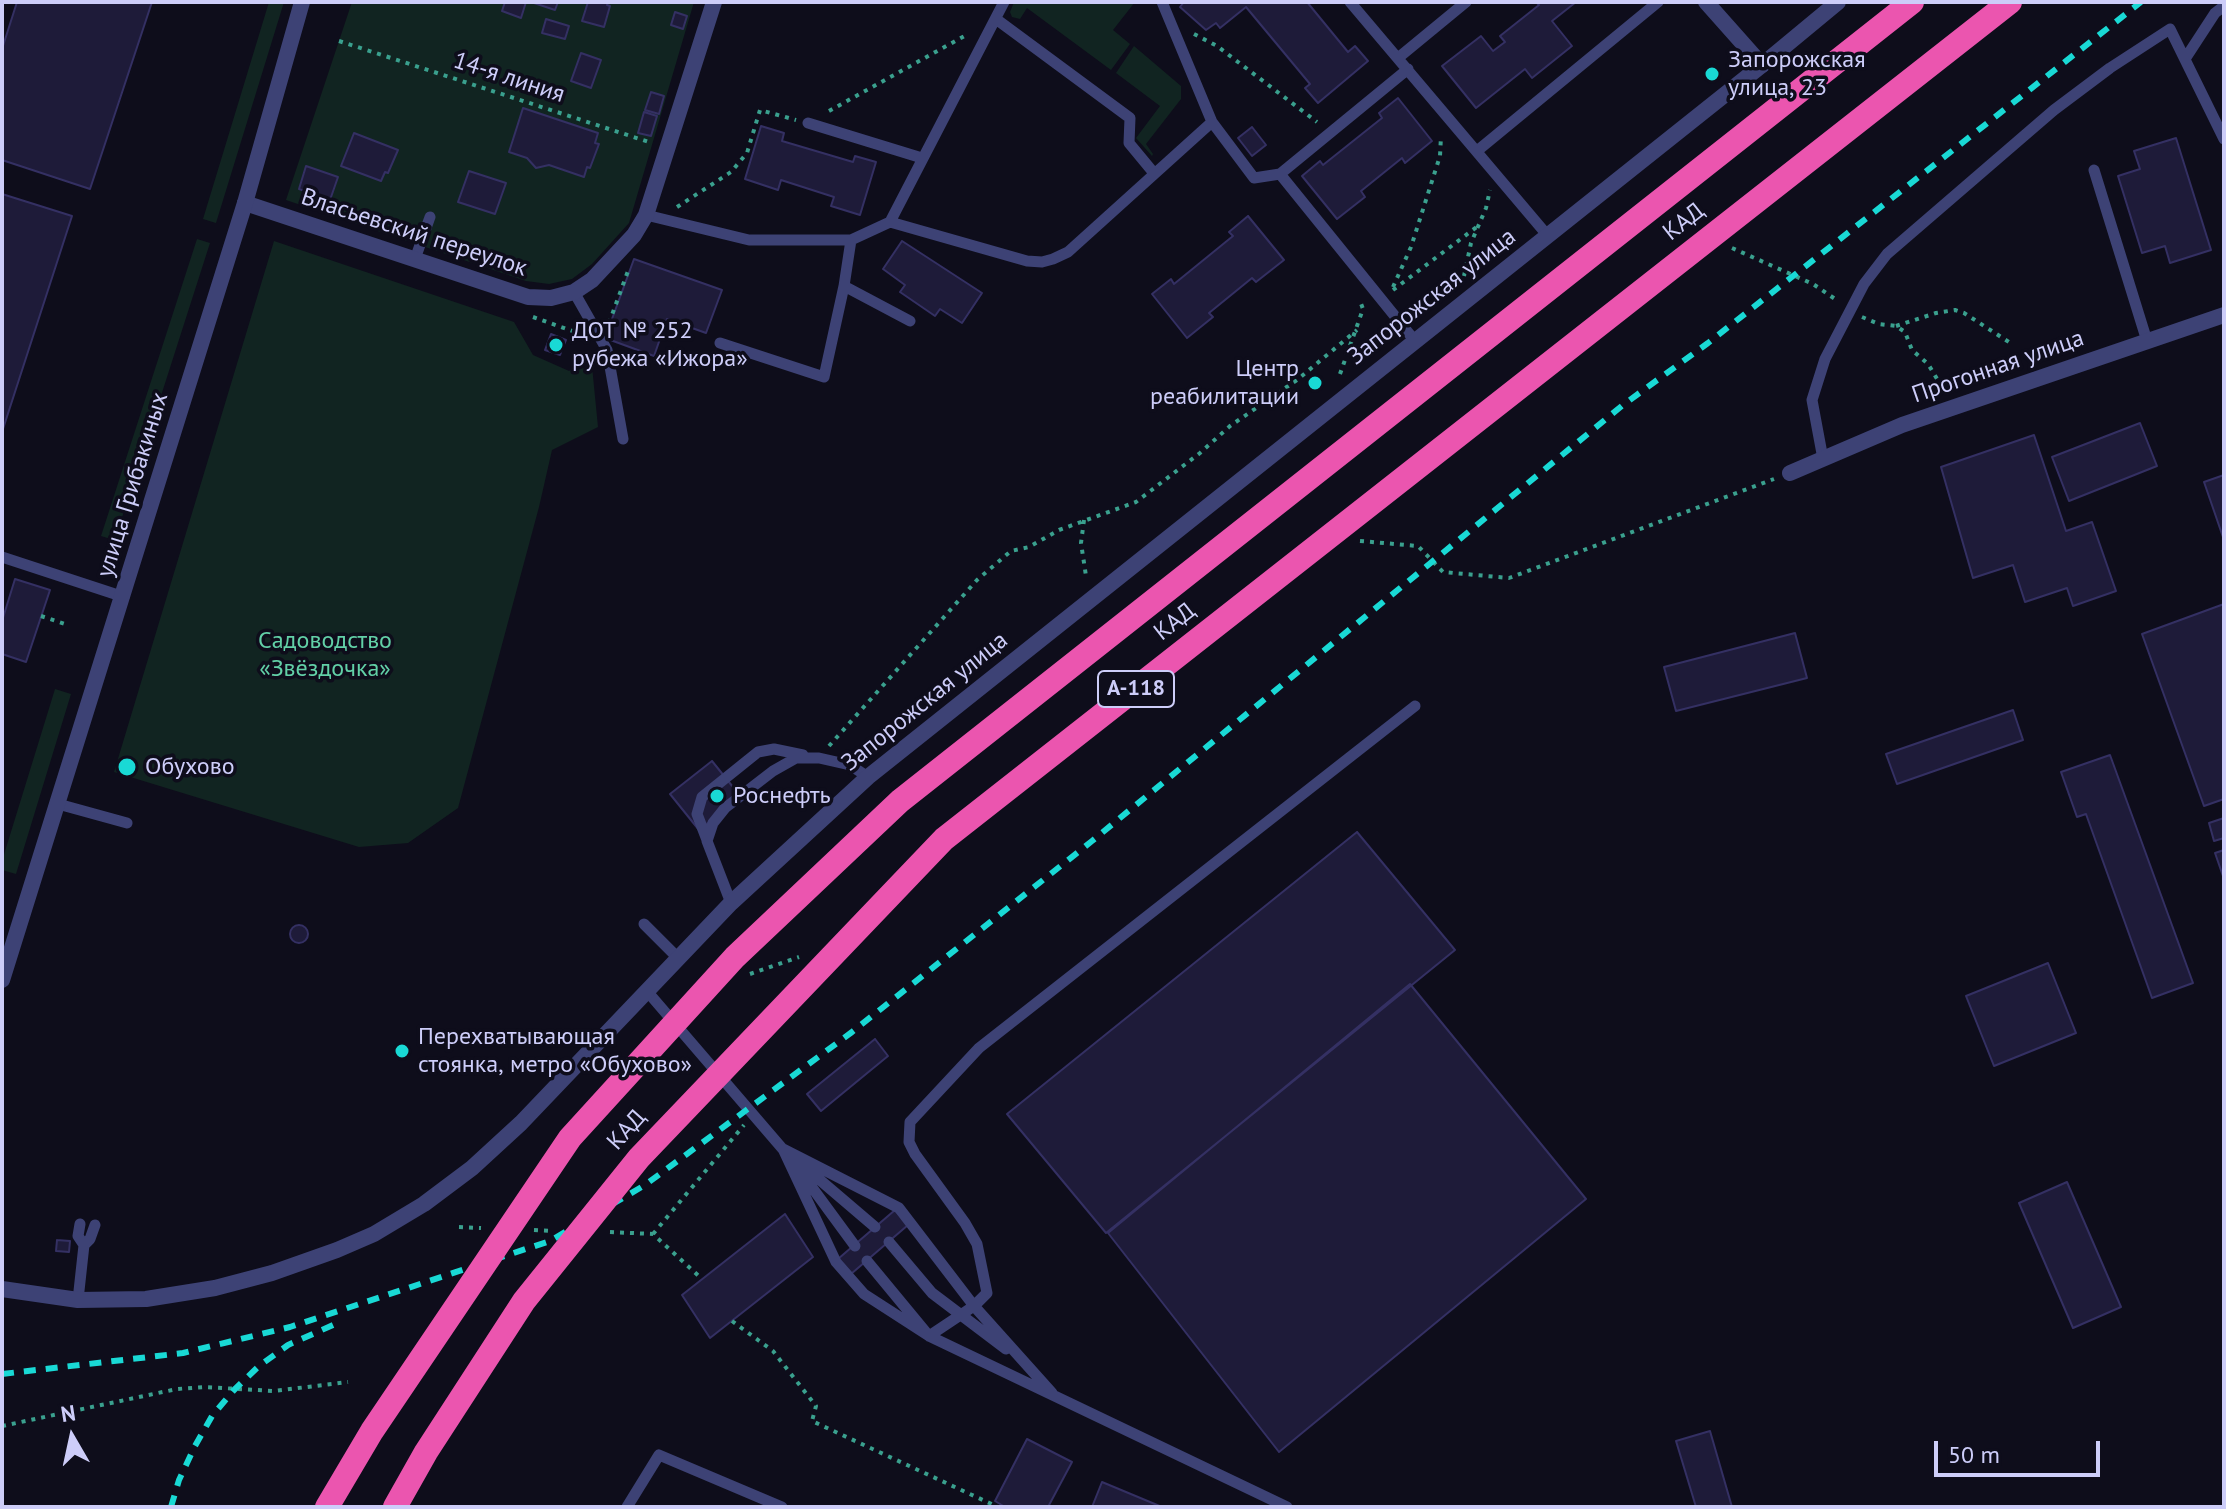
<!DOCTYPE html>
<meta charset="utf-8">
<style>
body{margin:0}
#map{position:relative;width:2226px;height:1509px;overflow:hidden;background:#0e0d1b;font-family:"PT Sans",sans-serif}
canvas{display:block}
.frame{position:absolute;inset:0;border:4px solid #cdcdf9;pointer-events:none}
.north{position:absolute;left:32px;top:1397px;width:80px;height:80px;-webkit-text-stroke:6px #0e0d1b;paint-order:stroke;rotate:351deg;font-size:22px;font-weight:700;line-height:32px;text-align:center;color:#cdcdf9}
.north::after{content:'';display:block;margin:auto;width:28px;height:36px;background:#cdcdf9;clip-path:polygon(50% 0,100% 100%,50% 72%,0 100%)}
.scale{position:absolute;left:1934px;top:1441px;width:166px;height:36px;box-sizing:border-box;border:4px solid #cdcdf9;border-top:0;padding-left:10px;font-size:24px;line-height:28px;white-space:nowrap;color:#cdcdf9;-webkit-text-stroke:6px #0e0d1b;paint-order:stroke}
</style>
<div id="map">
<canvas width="2226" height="1509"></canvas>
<div class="frame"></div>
<div class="north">N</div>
<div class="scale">50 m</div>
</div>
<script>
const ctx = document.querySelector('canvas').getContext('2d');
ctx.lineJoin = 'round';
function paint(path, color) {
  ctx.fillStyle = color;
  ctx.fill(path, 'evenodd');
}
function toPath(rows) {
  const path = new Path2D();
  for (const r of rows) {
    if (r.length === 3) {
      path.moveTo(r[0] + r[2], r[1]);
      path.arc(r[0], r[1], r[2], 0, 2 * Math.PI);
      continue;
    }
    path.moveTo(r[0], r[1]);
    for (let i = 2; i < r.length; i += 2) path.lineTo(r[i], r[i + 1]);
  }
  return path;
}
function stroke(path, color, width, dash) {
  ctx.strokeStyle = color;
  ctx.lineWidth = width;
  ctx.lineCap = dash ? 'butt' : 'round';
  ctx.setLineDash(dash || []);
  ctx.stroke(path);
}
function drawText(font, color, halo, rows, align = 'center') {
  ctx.font = font + ' "PT Sans",sans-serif';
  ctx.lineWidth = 7;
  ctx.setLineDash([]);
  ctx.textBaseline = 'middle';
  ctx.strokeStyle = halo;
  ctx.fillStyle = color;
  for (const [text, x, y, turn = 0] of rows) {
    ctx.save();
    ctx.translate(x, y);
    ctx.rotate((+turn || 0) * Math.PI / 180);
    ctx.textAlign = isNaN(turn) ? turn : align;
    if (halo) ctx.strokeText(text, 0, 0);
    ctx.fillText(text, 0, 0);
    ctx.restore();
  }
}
paint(toPath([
 [269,2,284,2,216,223,203,219],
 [352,2,694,2,629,223,592,264,572,279,549,284,526,281,286,200],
 [1014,2,1135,2,1113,30,1130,44,1111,70,1027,8,1020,19,1012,17,1010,12],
 [1134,46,1181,86,1181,99,1146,144,1153,154,1152,156,1136,138,1160,106,1116,73],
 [197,239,210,243,117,533,114,540,101,536],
 [274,241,514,322,533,355,569,371,591,356,598,427,552,450,539,507,458,808,408,843,359,847,114,772],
 [55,689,71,694,16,874,2,870,2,861]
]), '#112421');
const building = toPath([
 [17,2,152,2,90,189,2,160,2,49,17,2],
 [505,2,526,2,521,18,502,11,505,2],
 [531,2,558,2,555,10,531,2],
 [588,2,608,2,607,5,610,6,604,27,582,21,588,2],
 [1184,2,1307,2,1348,52,1355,46,1368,61,1318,103,1305,88,1310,84,1246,7,1220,28,1216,23,1206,30,1180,7,1184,2],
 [1536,2,1576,2,1552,21,1572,46,1532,78,1525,69,1476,108,1442,66,1481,36,1493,51,1505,42,1500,36,1539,5,1536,2],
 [675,12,687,16,683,29,671,25,675,12],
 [546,19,569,26,565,39,542,33,546,19],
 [581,53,601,60,591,88,571,81,581,53],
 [651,92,664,96,659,114,645,110,651,92],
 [1398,98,1432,141,1405,163,1402,158,1361,191,1365,197,1337,219,1302,176,1320,161,1323,165,1382,118,1379,113,1398,98],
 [523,108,598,133,595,143,599,144,590,168,587,167,584,177,549,165,536,168,527,158,509,152,523,108],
 [644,112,657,116,651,136,638,133,644,112],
 [761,126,784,133,782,141,853,162,855,156,876,162,860,215,831,206,834,197,781,180,778,190,745,179,761,126],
 [1252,127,1266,145,1252,156,1238,138,1252,127],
 [354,133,398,150,388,173,385,172,381,181,341,166,354,133],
 [2176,138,2211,250,2170,263,2165,246,2142,253,2118,176,2140,169,2134,151,2176,138],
 [306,166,338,177,330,200,299,189,306,166],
 [469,171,506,183,495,214,458,202,469,171],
 [2,194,72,216,2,432,2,194],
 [1248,216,1284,260,1256,282,1252,278,1209,313,1213,317,1187,338,1152,294,1171,279,1174,284,1233,236,1229,232,1248,216],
 [902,241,982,293,962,323,940,309,935,316,900,292,905,285,883,269,902,241],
 [634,259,722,290,706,333,667,319,654,356,605,338,634,259],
 [551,334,566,340,560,355,545,350,551,334],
 [2140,423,2157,466,2069,501,2052,457,2140,423],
 [2034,435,2066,531,2092,522,2116,591,2073,606,2067,588,2025,602,2013,565,1973,578,1941,467,2034,435],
 [2224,475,2224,540,2204,482,2224,475],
 [15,579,50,590,26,662,2,654,2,621,15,579],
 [2224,604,2224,799,2204,806,2142,634,2224,604],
 [1795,633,1807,678,1676,711,1664,667,1795,633],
 [2013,710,2023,740,1897,784,1886,754,2013,710],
 [2110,755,2193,983,2152,998,2086,814,2077,817,2061,772,2110,755],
 [712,761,741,797,699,830,670,794,712,761],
 [2224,818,2224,838,2214,841,2209,823,2224,818],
 [1357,832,1455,950,1106,1233,1007,1114,1357,832],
 [2224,850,2224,879,2215,853,2224,850],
 [299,934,9],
 [2048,963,2076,1033,1994,1066,1966,996,2048,963],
 [1410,984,1586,1199,1279,1452,1108,1233,1410,984],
 [875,1039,888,1056,821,1111,807,1094,875,1039],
 [2067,1182,2121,1307,2073,1328,2019,1203,2067,1182],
 [895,1210,908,1225,851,1274,838,1259,895,1210],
 [785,1214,813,1257,710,1338,682,1295,785,1214],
 [57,1240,70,1241,69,1252,56,1251,57,1240],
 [1710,1431,1732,1507,1696,1507,1676,1441,1710,1431],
 [1027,1439,1072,1462,1048,1507,1005,1507,995,1501,1027,1439],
 [1102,1482,1162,1507,1092,1507,1102,1482]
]);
paint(building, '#1e1b39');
stroke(building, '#343063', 2);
stroke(toPath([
 [1194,34,1217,46,1317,122],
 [339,41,652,143],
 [829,111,968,34],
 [677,207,731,172,747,153,760,110,796,120],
 [1732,248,1813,284,1838,301],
 [1464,276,1471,243,1486,208,1490,190],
 [1393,287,1411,247,1440,156,1441,136],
 [1393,290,1478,226],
 [533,317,578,333],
 [1862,317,1879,324,1896,326,1905,332,1912,350,1928,364,1945,392],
 [609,323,628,271],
 [1896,326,1936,313,1955,310,1964,313,2012,344],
 [1340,374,1363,309,1360,301],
 [1084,520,1081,543,1086,576],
 [1360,541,1418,546,1443,572,1509,578,1774,479],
 [41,616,65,624],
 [829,746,977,580,1011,551,1029,547,1059,530,1136,502,1200,453,1230,426,1297,380,1357,330],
 [750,974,799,957],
 [459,1227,481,1228],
 [534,1230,553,1231],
 [610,1232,653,1234,702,1279],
 [653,1234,744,1125],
 [732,1321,773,1351,816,1406,812,1421,998,1507],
 [2,1426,177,1389,204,1387,274,1391,348,1382]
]), '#3aa08e', 4, [4, 6]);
stroke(toPath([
 [1162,2,1212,122],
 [1350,2,1548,236],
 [996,19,1130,118,1129,143,1153,172],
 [1398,58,1466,2],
 [2185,59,2215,13,2224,6],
 [808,123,922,158],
 [1477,151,1658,2],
 [2094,170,2147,341],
 [1280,174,1415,341],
 [646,215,749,240,851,240,890,222,1004,2],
 [890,222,1027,261,1042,262,1053,259,1068,252,1212,122,1254,178,1280,174,1408,69],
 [851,240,844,286,910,321],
 [415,259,430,217],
 [574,292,607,350,623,439],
 [720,343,824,377,844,286],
 [1823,459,1812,400,1825,359,1864,284,1887,254,2054,110,2110,68,2170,29,2224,139],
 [2,557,124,597],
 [58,804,127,823],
 [707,840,697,814,702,797,758,752,774,749,803,755],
 [731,903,707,841,713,823,725,808,773,771,796,758,819,758,850,765,868,777],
 [644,924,677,957],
 [646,990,787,1154],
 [783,1149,836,1262,864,1294,929,1336,1287,1507],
 [783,1149,899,1208,974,1306,1052,1393],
 [800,1163,875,1227],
 [797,1167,855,1246],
 [80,1224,78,1236,84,1245],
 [889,1242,932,1293,1006,1349],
 [867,1261,929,1336,974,1306,987,1293,977,1244,965,1223,915,1154,909,1142,910,1122,979,1048,1415,706],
 [78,1300,84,1245,90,1239,95,1225],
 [627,1507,659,1455,782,1507]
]), '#3d4275', 11);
stroke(toPath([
 [1706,2,1762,65],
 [245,203,528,297,551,298,574,292,592,280,634,235,646,215,714,2],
 [1790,473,1902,425,2224,315]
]), '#3d4275', 16);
stroke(toPath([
 [2,980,245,203,302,2],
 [2,1289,78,1300,146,1299,215,1288,272,1273,337,1250,374,1234,424,1204,472,1168,521,1123,731,903,868,777,1762,65,1838,2]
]), '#3d4275', 16);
stroke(toPath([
 [2,1374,183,1353,290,1327,550,1241,645,1185,852,1032,1092,841,1623,405,1708,343,2141,2],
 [171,1507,179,1480,195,1446,212,1416,234,1390,259,1366,288,1345,342,1321]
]), '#19d9d5', 6, [12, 10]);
stroke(toPath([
 [327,1507,372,1431,570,1138,735,957,900,801,1912,2],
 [395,1507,426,1452,524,1301,639,1158,944,839,2010,2]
]), '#eb55af', 24);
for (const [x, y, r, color] of [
 [1712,74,8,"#19d9d5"],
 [556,345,8,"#19d9d5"],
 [1315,383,8,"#19d9d5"],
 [127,767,10,"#19d9d5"],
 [717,796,8,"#19d9d5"],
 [402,1051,8,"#19d9d5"]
]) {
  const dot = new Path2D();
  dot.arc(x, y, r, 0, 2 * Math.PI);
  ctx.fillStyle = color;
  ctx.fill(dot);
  stroke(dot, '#0e0d1b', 3);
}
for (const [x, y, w] of [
 [1136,689,76]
]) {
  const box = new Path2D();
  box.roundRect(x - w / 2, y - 18, w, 36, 6);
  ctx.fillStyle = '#0e0d1b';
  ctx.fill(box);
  stroke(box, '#cdcdf9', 2);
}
drawText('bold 22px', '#cdcdf9', null, [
 ["А-118",1136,689]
]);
drawText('24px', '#cdcdf9', '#0e0d1b', [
 ["Запорожская",1728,60],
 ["улица, 23",1728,88],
 ["ДОТ № 252",572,331],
 ["рубежа «Ижора»",572,359],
 ["Центр",1299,369,"right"],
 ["реабилитации",1299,397,"right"],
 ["Обухово",145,767],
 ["Роснефть",733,796],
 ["Перехватывающая",418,1037],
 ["стоянка, метро «Обухово»",418,1065]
], 'left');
drawText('24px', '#cdcdf9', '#0e0d1b', [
 ["14-я линия",509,78,18],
 ["КАД",1684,222,-38],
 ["Власьевский переулок",414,233,18],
 ["Запорожская улица",1432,297,-38],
 ["Прогонная улица",1998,367,-19],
 ["улица Грибакиных",133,485,-73],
 ["КАД",1175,622,-38],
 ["Запорожская улица",925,702,-39],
 ["КАД",627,1130,-48]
]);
drawText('24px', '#62d0a7', '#0e0d1b', [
 ["Садоводство",325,641],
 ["«Звёздочка»",325,669]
]);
</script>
